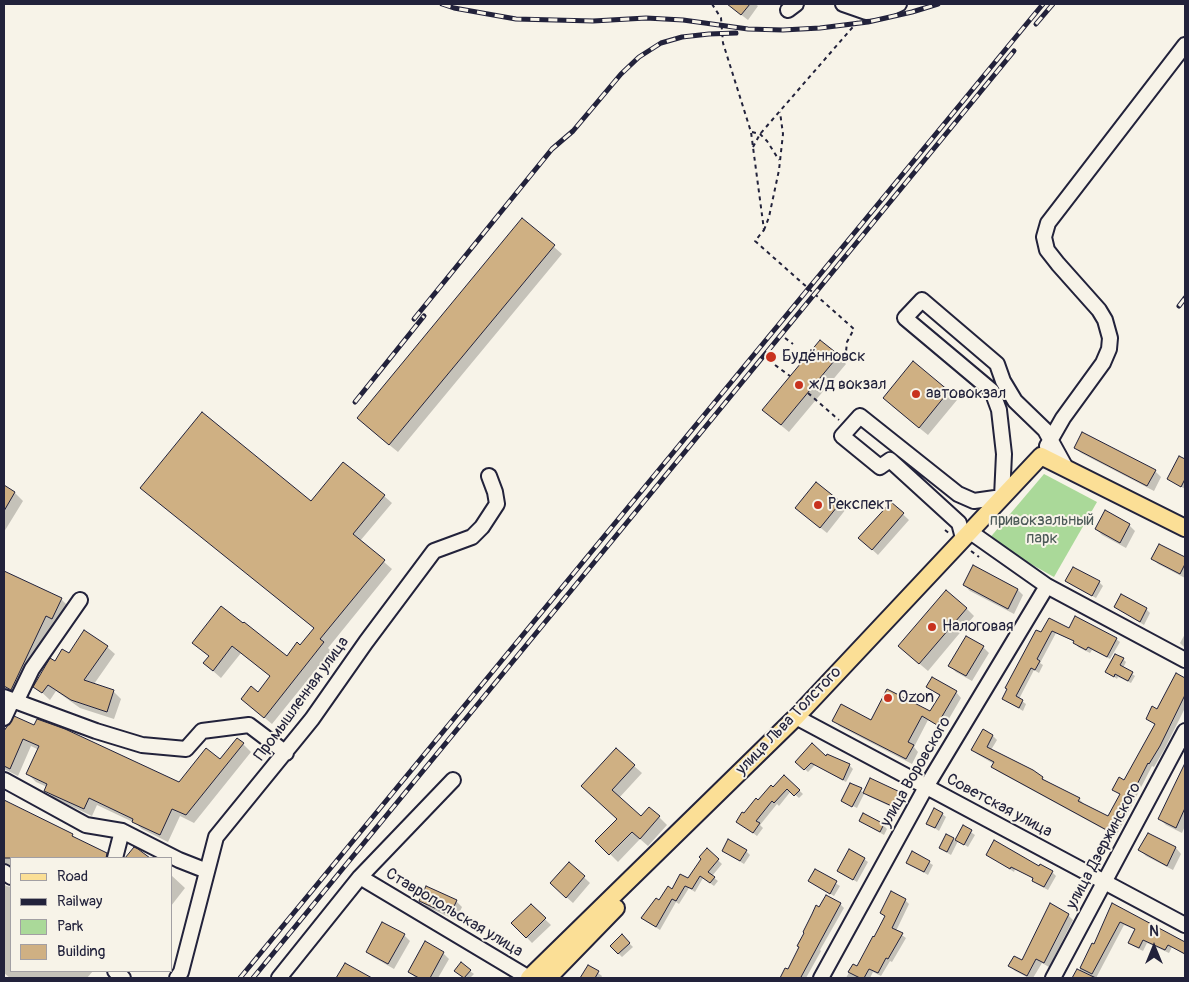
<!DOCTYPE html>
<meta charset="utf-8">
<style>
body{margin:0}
#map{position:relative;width:1189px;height:982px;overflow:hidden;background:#f7f3e8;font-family:Pangolin,sans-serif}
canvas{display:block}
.frame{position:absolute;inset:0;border:5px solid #22223b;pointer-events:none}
.legend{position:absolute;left:10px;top:857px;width:162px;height:115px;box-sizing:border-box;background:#f7f3e8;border:1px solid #a29fa3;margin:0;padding:6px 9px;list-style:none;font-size:15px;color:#22223b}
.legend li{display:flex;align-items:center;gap:10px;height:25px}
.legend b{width:25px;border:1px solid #a29fa3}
.north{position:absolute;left:1129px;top:922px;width:50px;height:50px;-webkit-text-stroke:4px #f7f3e8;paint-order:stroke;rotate:0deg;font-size:14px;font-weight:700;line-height:20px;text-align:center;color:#22223b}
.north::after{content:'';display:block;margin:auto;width:18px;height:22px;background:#22223b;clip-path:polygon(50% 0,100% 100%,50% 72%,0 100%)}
</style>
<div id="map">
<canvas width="1189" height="982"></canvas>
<div class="frame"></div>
<ul class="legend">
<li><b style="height:6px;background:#fbdf96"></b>Road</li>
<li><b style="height:6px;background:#22223b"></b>Railway</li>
<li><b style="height:14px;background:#aad999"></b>Park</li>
<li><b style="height:14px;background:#cfb083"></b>Building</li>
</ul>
<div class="north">N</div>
</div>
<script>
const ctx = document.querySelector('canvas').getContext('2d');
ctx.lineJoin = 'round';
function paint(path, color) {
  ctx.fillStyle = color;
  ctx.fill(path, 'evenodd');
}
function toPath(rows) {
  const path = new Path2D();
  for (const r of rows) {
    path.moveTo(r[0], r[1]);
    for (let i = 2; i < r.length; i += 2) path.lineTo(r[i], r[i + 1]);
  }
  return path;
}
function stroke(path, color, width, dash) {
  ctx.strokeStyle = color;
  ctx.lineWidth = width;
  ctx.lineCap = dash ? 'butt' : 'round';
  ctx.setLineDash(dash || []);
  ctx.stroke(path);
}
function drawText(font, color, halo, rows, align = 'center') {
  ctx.font = font + ' Pangolin,sans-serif';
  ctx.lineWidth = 4;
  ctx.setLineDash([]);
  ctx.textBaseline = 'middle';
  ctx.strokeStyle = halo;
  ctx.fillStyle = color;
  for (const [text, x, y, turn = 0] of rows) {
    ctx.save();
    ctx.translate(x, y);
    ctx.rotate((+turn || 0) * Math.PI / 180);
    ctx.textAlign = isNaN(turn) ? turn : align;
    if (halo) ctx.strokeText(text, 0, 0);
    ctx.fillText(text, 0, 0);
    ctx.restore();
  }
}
paint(toPath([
 [1044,474,1097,502,1054,577,988,540]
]), '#aad999');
paint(toPath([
 [727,4,755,4,758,6,748,20],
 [523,220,562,254,398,452,366,426],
 [838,356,846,364,789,432,772,418],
 [914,363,957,400,928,435,892,406],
 [1075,448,1155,471,1161,477,1154,491,1081,453],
 [1179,458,1185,461,1185,489,1168,479],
 [816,484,846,509,827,533,802,513],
 [4,486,15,493,23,501,4,532],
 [142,488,311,503,384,496,392,503,360,541,392,569,328,648,331,651,272,724,242,699,258,693,271,677,241,653,221,678,204,663,210,656,221,607,287,657,301,647,315,629],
 [891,503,909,520,878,555,866,544],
 [1129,525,1135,531,1126,548,1102,535,1096,529],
 [1159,545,1185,559,1185,578,1158,564,1152,558],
 [4,572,61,599,69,607,60,626,54,623,19,697,4,698],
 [1067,581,1099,582,1103,586,1096,598,1071,585],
 [964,585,1018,590,1023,595,1014,614,970,591],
 [1121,596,1146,609,1150,613,1144,625,1115,607],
 [966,608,974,616,928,671,908,654],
 [1049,619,1069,630,1116,639,1120,642,1110,659,1092,650,1090,653,1078,647,1075,642,1056,633,1040,663,1043,665,1039,673,1034,670,1019,699,1026,704,1023,711,1004,699],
 [1185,634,1185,648,1180,643],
 [107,647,115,654,94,684,113,691,121,699,114,719,80,708,56,691,50,700,35,686,55,662,69,655],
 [983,647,989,653,972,681,956,672,950,666],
 [1123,659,1126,662,1123,668,1135,676,1131,683,1118,677,1117,679,1107,672],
 [1176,675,1185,680,1185,708,1164,750,1154,767,1152,766,1116,836,997,771,993,767,994,764,977,754,973,750,993,736,997,740,991,750,1079,799,1083,803,1082,805,1109,817,1121,796,1114,790,1125,781,1156,725,1147,718,1157,710],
 [927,686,956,692,961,698,943,729,928,720,914,747,918,752,912,764,839,726,834,720,871,722,931,713,941,697],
 [7,727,180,784,220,760,243,744,251,752,194,823,180,816,168,842,142,829,135,823,97,805,92,816,54,798,46,790,47,787,36,782,28,774,39,750,31,746,18,776,4,769,4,734],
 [828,756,849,765,853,769,846,782,815,765,808,772,797,762,826,758],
 [634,766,642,773,619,798,641,818,650,808,667,825,648,846,640,839,618,862,597,841,619,819,590,794],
 [1185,766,1185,826,1182,833,1166,825,1160,819],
 [784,776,803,794,799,798,791,791,779,806,777,804,760,825,763,828,757,836,737,821],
 [871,780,899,793,903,796,898,810,868,796,865,792,857,808,845,802,845,803,843,801,851,784,864,793],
 [4,801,72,835,78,840,106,854,110,858,11,858,11,871,4,870],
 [942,814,946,817,939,831,927,823],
 [860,821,883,825,887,829,884,835],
 [963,827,975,835,968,847,958,841,951,855,944,851,940,847,946,836,956,841],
 [1148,834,1176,848,1181,854,1173,870,1146,856,1140,850],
 [707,850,722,864,712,876,718,881,714,886,703,878,695,892,689,888,679,904,676,902,660,930,646,921,643,918,673,890,689,880],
 [723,851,746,851,750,855,744,864],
 [913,853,933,865,928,875,908,863],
 [987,854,1040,868,1052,872,1056,876,1048,890,1037,884,1034,879,1015,869,1014,872],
 [864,859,868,862,857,882,839,871],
 [569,863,590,883,573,903,557,889],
 [815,871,840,886,834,896,809,881],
 [171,875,185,888,171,906],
 [4,883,6,886,11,887,11,971,93,971,87,978,10,978,4,973],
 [905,900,909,904,896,931,906,938,892,962,890,961,881,976,873,972,870,978,846,978,853,965,858,968,875,938,885,916,881,912],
 [421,901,456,901,462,907,456,920,427,907],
 [840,904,844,908,820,950,821,951,806,978,784,978,782,977,788,971,820,909],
 [1112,905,1185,944,1185,955,1172,947,1169,953,1147,943,1143,951,1133,946,1130,942,1136,930,1124,925,1096,978,1074,978,1077,971,1079,971,1093,944,1094,945],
 [531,906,551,925,532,943,513,923],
 [1068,915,1073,920,1049,967,1042,963,1033,978,1029,978,1015,971,1010,966,1022,962],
 [404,935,410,941,394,969,373,957,367,952],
 [622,936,633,947,622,957,611,946],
 [443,953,449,959,438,978,416,978,409,972],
 [589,966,602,976,601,978,582,978],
 [470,971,474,974,470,978,464,978,459,974]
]), '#0003');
const building = toPath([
 [727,4,750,4,741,15,727,4],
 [522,218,555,245,389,445,357,418,522,218],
 [820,340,839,355,781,425,762,410,820,340],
 [913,361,949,391,919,428,883,398,913,361],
 [202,412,311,501,343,462,385,495,353,534,385,560,320,639,324,642,264,718,241,699,251,686,258,692,270,676,232,646,213,671,203,663,209,656,192,643,221,606,243,623,244,622,287,656,297,642,300,645,314,628,140,488,202,412],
 [1082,432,1156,470,1147,486,1074,448,1082,432],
 [1179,456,1185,459,1185,479,1181,487,1167,479,1179,456],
 [816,482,841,502,820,528,795,508,816,482],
 [4,485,15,492,4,511,4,485],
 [891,502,904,513,872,550,858,538,891,502],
 [1105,510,1130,524,1120,543,1095,529,1105,510],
 [1159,544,1185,557,1185,564,1180,574,1151,559,1159,544],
 [973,565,1018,589,1008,609,963,585,973,565],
 [1073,567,1100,581,1092,596,1065,581,1073,567],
 [4,571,62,598,52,619,46,616,11,690,4,686,4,571],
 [946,590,967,608,919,664,898,646,946,590],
 [1121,594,1147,608,1140,622,1114,607,1121,594],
 [1075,616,1117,638,1107,657,1088,647,1086,650,1073,643,1074,641,1052,631,1037,659,1040,661,1035,670,1031,668,1016,696,1023,700,1019,708,1002,699,1007,689,1005,688,1036,630,1041,632,1049,618,1069,628,1075,616],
 [84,630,108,646,84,680,114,690,107,712,71,700,48,685,42,693,33,687,50,658,55,661,62,649,69,653,84,630],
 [966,636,984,646,966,676,948,666,966,636],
 [1115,654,1124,658,1120,665,1133,672,1128,681,1115,674,1114,677,1105,672,1115,654],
 [1176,673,1185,678,1185,695,1160,746,1149,764,1148,763,1112,833,991,767,994,762,971,750,983,729,993,735,987,747,1033,770,1043,777,1042,779,1080,798,1078,801,1108,816,1120,794,1112,790,1119,777,1124,780,1155,724,1146,719,1152,706,1157,709,1176,673],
 [932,677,957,691,937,725,922,716,908,742,914,745,906,759,832,721,841,704,871,720,887,689,930,711,940,695,926,687,932,677],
 [14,716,34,725,37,719,65,729,179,782,206,748,220,759,237,738,244,743,186,815,172,809,160,835,132,822,133,819,89,798,84,809,44,791,47,784,26,774,39,746,23,739,10,769,4,766,4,731,14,716],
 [812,743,826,756,827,754,850,764,843,780,811,763,804,770,795,762,812,743],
 [616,748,635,765,612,790,641,816,649,807,660,816,640,839,632,832,609,855,595,841,617,819,581,786,616,748],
 [1185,763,1185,808,1176,828,1158,819,1185,763],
 [784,775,800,790,794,796,787,789,774,803,772,801,756,821,760,823,753,833,736,822,742,812,744,813,756,798,758,800,771,785,773,787,784,775],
 [870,778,900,792,894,807,863,793,870,778],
 [850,783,862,788,852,807,841,801,850,783],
 [4,800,73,834,72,836,107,853,106,858,4,858,4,800],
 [934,808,943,813,935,828,926,824,934,808],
 [863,813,884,824,880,832,859,821,863,813],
 [963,825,972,830,964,845,955,840,963,825],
 [1148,833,1176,847,1167,866,1138,850,1148,833],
 [946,834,954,838,947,852,939,848,946,834],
 [728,839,747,850,740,861,722,851,728,839],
 [994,840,1039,866,1040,864,1053,871,1044,887,1032,881,1033,878,1011,867,1010,869,986,855,994,840],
 [134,847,138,849,150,858,125,858,134,847],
 [707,848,719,859,708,872,715,877,710,883,700,876,692,889,685,886,676,901,672,899,656,927,641,918,656,898,659,900,668,886,672,889,680,874,688,878,701,859,699,857,707,848],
 [849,849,865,858,853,880,837,871,849,849],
 [912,851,930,861,924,872,906,863,912,851],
 [569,862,585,876,566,898,550,883,569,862],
 [815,869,837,881,830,894,808,881,815,869],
 [426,886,457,900,450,915,419,901,426,886],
 [891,891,906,899,892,928,903,933,888,959,886,958,878,973,869,969,864,978,860,978,848,972,853,964,857,966,873,936,874,937,885,916,880,913,891,891],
 [826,895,841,903,801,977,804,978,780,978,785,968,788,969,799,947,797,946,804,933,803,932,812,914,816,905,819,907,826,895],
 [1050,903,1069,914,1044,963,1036,959,1027,976,1008,966,1014,956,1022,960,1050,903],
 [1112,903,1185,942,1185,954,1168,945,1165,950,1143,940,1139,948,1128,943,1135,929,1120,922,1092,974,1080,968,1092,943,1094,944,1112,903],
 [531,904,546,918,526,938,511,923,531,904],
 [382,922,405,934,388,964,366,952,382,922],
 [622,934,630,943,618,954,610,946,622,934],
 [425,941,444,952,430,978,419,978,408,972,425,941],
 [461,962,471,970,464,978,454,971,461,962],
 [345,963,372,978,336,978,345,963],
 [588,965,599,971,595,978,580,978,588,965],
 [1077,969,1096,978,1072,978,1077,969]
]);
paint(building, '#cfb083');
stroke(building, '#22223b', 1);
const minor = toPath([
 [843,4,866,12,884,11,899,4],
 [788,10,796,4],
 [1047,446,1063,418,1103,363,1109,349,1110,338,1105,320,1099,310,1058,264,1047,250,1044,237,1048,223,1185,45],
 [969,531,1047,586,1185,660],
 [963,538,959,523,890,460,880,467,842,436,860,416,958,494,974,501,1002,497,1004,454,999,410,992,391,905,318,922,300,997,364,1003,381,1015,401,1045,430,1066,468],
 [4,697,96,731,142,745,186,749,202,731,249,725,286,753],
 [16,702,32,669,80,600],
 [796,717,1185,925],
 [4,718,12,701],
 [4,780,86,825,122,831,179,860,207,871],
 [115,858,122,831],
 [4,872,11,877],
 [360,877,529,978],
 [115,971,123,978],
 [177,978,181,972,216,837,312,719,366,642,434,551,472,537,482,527,497,504,495,492,489,476],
 [279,978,360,877,453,780],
 [821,978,926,787,1047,586],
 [1053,978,1185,731]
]);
const major = toPath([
 [529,978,796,717,1041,456,1185,528],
 [548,978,616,908]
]);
stroke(minor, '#22223b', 18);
stroke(major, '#22223b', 20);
stroke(toPath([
 [712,4,721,18,723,43,751,132,764,230,755,241,854,329,847,342,846,352],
 [752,132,760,134,767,141,779,160],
 [753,147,760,134,858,21],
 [764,230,769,217,779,170,783,134,780,112],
 [785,338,793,344],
 [775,365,790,376],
 [808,393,839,420],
 [945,530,950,534],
 [971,551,979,557]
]), '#22223b', 2, [4, 4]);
stroke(minor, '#f7f3e8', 14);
stroke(major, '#fbdf96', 16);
const rail = toPath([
 [442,4,454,8,516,19,593,21,646,18,683,20,748,29,783,30,820,28,868,22,912,12,938,4],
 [1036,24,1053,4],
 [1179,306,1185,298],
 [414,319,552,149,573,131,621,74,639,57,661,43,682,37,709,34,736,33],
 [355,402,424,316],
 [240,978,1043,4],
 [253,978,1014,51]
]);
stroke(rail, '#22223b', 5);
stroke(rail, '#f7f3e8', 3, [9]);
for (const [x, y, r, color] of [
 [771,357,6,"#c8321e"],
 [799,385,5,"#c8321e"],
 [916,394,5,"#c8321e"],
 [818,505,5,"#c8321e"],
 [932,627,5,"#c8321e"],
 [888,698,5,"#c8321e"]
]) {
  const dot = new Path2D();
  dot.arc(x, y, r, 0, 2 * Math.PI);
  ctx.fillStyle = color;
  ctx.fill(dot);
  stroke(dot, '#f7f3e8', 2);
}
drawText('16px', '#22223b', '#f7f3e8', [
 ["Будённовск",782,357],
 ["ж/д вокзал",809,385],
 ["автовокзал",926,394],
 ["Рекспект",828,505],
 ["Налоговая",942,627],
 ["Ozon",898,698]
], 'left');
drawText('16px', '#4b5957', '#f7f3e8', [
 ["привокзальный",1042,521],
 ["парк",1042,539]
]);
drawText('16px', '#22223b', '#f7f3e8', [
 ["Промышленная улица",302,699,-54],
 ["улица Льва Толстого",789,721,-46],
 ["улица Воровского",916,772,-60],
 ["Советская улица",999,806,28],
 ["улица Дзержинского",1104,846,-62],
 ["Ставропольская улица",454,913,31]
]);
</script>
